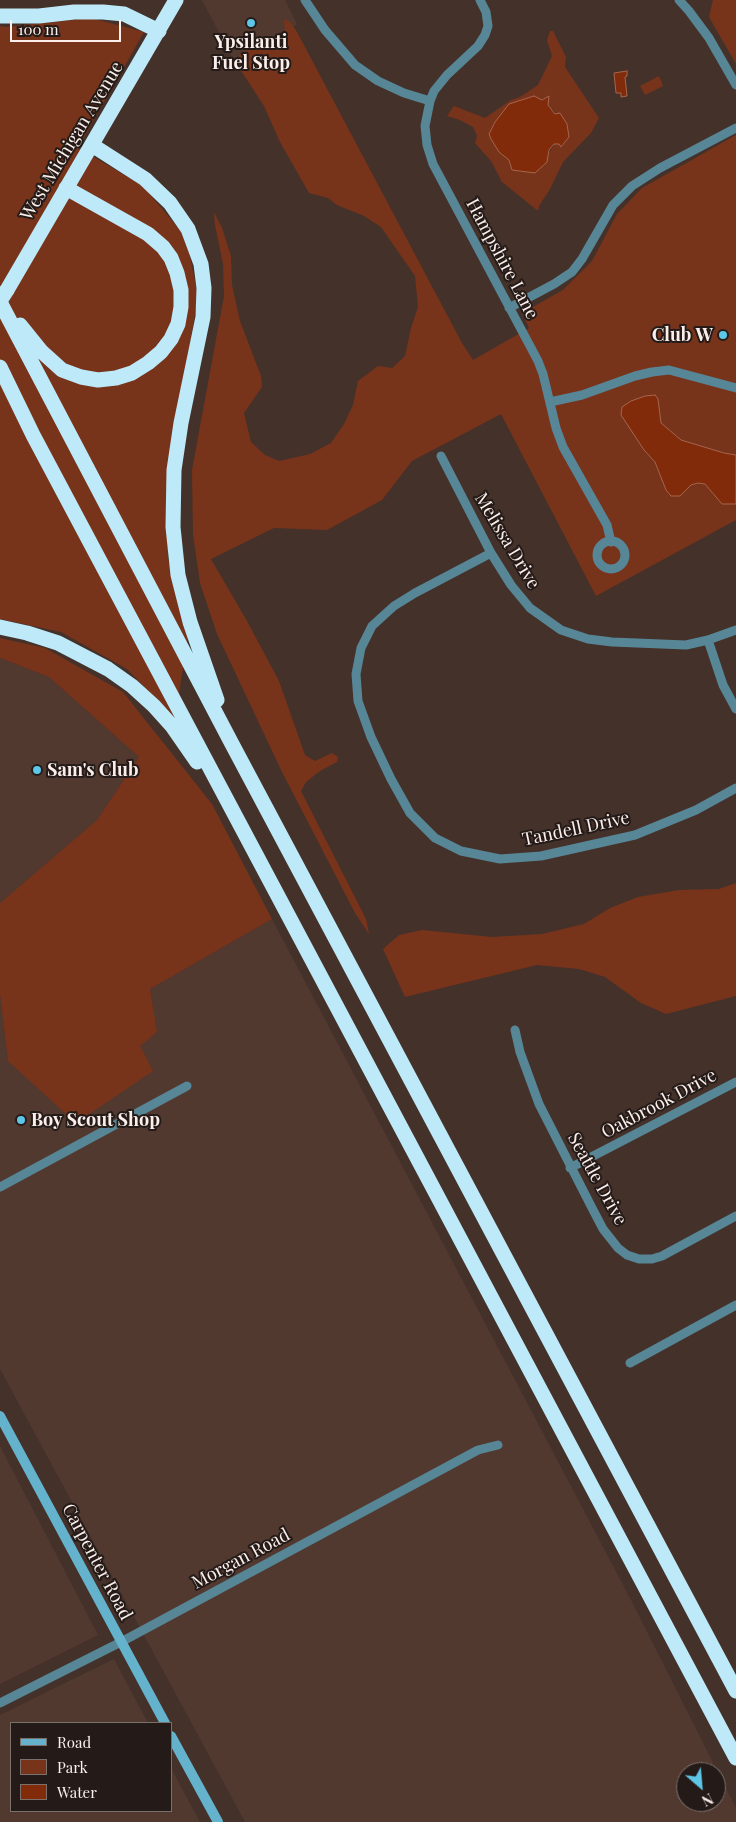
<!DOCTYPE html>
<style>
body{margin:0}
#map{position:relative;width:736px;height:1822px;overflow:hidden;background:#44312a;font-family:"Playfair Display",serif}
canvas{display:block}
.legend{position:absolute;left:10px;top:1722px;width:162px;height:90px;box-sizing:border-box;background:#241b18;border:1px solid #7a706c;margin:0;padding:6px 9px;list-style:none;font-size:15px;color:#fcefeb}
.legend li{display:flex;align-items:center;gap:10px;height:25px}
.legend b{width:25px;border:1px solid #7a706c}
.north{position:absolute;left:676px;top:1762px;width:50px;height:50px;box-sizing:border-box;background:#241b18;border:1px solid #7a706c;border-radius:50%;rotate:153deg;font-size:14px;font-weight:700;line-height:20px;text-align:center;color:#fcefeb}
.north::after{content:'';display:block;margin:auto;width:18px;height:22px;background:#5dc7e8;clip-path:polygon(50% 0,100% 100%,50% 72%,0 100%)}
.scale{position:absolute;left:10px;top:20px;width:111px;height:22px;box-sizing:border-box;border:2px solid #fcefeb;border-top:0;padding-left:6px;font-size:15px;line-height:18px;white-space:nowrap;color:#fcefeb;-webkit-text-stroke:4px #241b18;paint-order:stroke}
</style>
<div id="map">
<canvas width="736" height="1822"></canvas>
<ul class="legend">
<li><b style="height:6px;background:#64b2cc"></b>Road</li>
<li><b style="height:14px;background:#78331b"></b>Park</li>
<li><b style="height:14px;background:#812b0a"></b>Water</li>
</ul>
<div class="north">N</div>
<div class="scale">100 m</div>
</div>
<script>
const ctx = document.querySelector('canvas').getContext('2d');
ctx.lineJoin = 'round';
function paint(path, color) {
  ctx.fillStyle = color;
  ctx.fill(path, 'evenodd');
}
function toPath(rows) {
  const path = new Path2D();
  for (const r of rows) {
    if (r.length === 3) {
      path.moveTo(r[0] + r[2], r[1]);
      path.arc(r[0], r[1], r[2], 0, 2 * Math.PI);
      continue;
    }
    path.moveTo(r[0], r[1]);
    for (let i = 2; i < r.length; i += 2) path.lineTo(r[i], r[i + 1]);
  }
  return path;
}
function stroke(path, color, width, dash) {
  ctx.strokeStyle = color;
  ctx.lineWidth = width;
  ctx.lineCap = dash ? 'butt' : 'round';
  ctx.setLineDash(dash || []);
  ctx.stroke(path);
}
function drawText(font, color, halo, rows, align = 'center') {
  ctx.font = font + ' "Playfair Display",serif';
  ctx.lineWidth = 4;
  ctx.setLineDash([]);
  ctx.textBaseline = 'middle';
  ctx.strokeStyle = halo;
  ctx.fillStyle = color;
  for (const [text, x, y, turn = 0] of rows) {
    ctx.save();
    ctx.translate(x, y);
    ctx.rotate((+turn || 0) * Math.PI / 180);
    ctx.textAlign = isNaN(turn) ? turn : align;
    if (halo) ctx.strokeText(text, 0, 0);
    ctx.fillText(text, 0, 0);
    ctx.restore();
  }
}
paint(toPath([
 [202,0,285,0,297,24,233,59],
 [0,658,49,677,139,757,97,820,0,903],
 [272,919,631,1600,736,1808,736,1822,245,1822,0,1369,0,994,8,1061,140,1046,157,1032,150,989],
 [686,1772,716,1772,716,1802,686,1802],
 [0,1446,98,1635,0,1684],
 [114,1659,148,1723,11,1723,11,1811,171,1811,171,1768,200,1822,0,1822,0,1715]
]), '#523930');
paint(toPath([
 [713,0,736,0,736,64,709,17],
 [91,18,144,32,78,148,142,185,186,237,198,296,167,478,168,559,188,636,175,719,127,669,61,632,0,619,0,26,6,27],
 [284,19,290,22,297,32,462,343,473,360,529,328,522,313,563,290,592,261,617,214,642,188,736,135,736,455,724,453,681,440,661,423,658,399,640,443,644,450,655,462,666,490,687,490,691,485,698,483,705,484,722,504,736,504,736,520,596,596,501,414,412,461,382,500,327,530,274,528,211,559,247,621,279,681,305,755,315,761,332,753,338,757,337,762,320,771,306,782,301,791,366,919,369,934,355,913,282,772,217,634,200,583,193,534,192,470,224,296,223,264,215,225,214,212,222,228,231,256,232,285,240,321,261,376,262,387,244,413,251,442,265,455,279,461,310,454,331,443,344,424,353,405,358,381,378,366,392,368,405,356,411,328,418,307,415,276,381,227,364,216,337,205,328,198,309,193,280,142,264,106,238,66,239,55,254,46,275,41,285,33],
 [550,31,553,31,566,57,565,67,599,118,591,133,563,162,550,189,539,206,538,211,502,182,491,161,475,143,477,136,473,127,460,120,447,116,454,106,485,118,511,100,520,97,538,85,552,56,547,40],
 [549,96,548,105,567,124,569,137,562,147,559,144,555,144,535,173,512,169,509,160,499,152,491,139,489,134,491,129,495,122],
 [659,76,663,86,645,95,640,86],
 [0,638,45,648,123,692,212,804,272,919,150,989,157,1032,140,1046,153,1071,76,1123,8,1061,0,994,0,903,97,820,139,757,49,677,0,658],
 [736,883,736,996,666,1014,641,1003,605,977,579,969,537,965,405,997,383,949,399,935,422,930,492,937,542,934,584,924,610,908,638,897,679,890,719,889]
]), '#78331b');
const water = toPath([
 [627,71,627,76,625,77,627,96,621,97,621,93,616,93,614,73,627,71],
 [534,96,542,100,549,96,548,105,555,114,560,113,567,124,569,137,561,147,559,144,554,144,549,150,547,162,535,173,512,170,509,160,499,152,491,139,489,134,495,122,509,104,534,96],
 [655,395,658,399,661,423,681,440,724,453,736,455,736,504,722,504,705,484,698,483,691,485,680,496,671,496,666,490,655,462,644,450,621,415,622,407,631,401,645,396,655,395]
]);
paint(water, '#812b0a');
stroke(water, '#a6664e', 1);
stroke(toPath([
 [305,0,325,30,355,65,378,81,404,93,430,101],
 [480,0,486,12,488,26,485,35,478,46,447,75,434,91,430,101,425,126,427,145,433,164,538,361,543,374,556,428,563,447,607,525,611,542],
 [679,0,689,11,709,38,736,85],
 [509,308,554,284,572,272,582,259,613,205,632,186,660,168,736,128],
 [550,402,582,395,635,376,652,372,669,370,736,388],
 [441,456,491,553,511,585,530,608,561,630,588,639,612,642,686,645,708,640,736,630],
 [611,555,14],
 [491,553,415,593,394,606,372,626,361,648,356,674,358,701,371,737,391,779,410,813,435,838,461,851,500,859,541,856,635,835,696,810,736,788],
 [708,640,723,685,736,709],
 [515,1030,520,1052,539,1104,591,1206,603,1229,618,1248,627,1255,639,1259,652,1259,662,1256,736,1216],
 [570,1168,736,1082],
 [0,1187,187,1086],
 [630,1363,736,1305],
 [0,1703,121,1642,478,1450,498,1445]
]), '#578696', 9);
stroke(toPath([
 [0,1416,165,1723],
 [171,1736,218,1822]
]), '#64b2cc', 10);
stroke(toPath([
 [0,16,39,16,74,12,103,12,124,14,159,31],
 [92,145,145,179,170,203,188,229,201,264,204,288,203,317,181,423,174,470,173,527,178,575,190,622,217,700],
 [7,290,176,0],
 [0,302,232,744,736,1691],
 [20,325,41,351,62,370,81,377,98,380,116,378,132,373,148,363,161,352,171,339,178,324,181,307,181,290,177,273,171,258,163,247,148,234,66,188],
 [0,367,33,435,736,1758],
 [0,627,27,633,58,643,108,669,132,686,154,706,172,726,197,762]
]), '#bde9f8', 15);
stroke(toPath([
 [0,301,7,290]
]), '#bde9f8', 15);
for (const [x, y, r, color] of [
 [251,23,5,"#5dc7e8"],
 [723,335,5,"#5dc7e8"],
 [37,770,5,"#5dc7e8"],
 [21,1120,5,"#5dc7e8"]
]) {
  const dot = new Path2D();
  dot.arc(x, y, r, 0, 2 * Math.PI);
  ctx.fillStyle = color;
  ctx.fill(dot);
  stroke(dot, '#241b18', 2);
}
drawText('bold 18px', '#fcefeb', '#241b18', [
 ["Ypsilanti",251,42,"center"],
 ["Fuel Stop",251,63,"center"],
 ["Club W",713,335,"right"],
 ["Sam's Club",47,770],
 ["Boy Scout Shop",31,1120]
], 'left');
drawText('18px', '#fcefeb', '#241b18', [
 ["West Michigan Avenue",72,141,-59],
 ["Hampshire Lane",502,259,62],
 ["Melissa Drive",507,541,59],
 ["Tandell Drive",576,829,-12],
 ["Oakbrook Drive",659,1104,-28],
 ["Seattle Drive",597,1179,61],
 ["Morgan Road",241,1559,-28],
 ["Carpenter Road",97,1562,62]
]);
</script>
